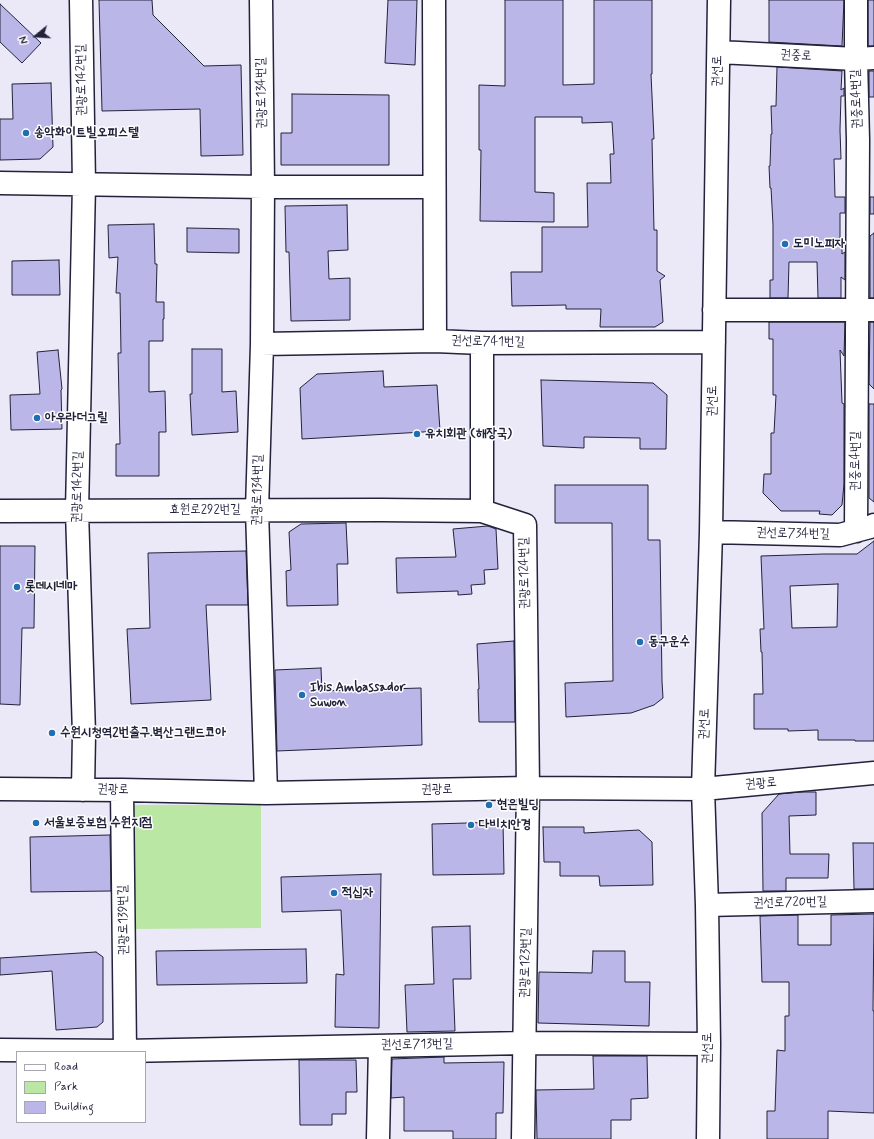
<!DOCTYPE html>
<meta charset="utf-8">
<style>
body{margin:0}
#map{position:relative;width:874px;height:1139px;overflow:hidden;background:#ebe9f8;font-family:Mynerve,sans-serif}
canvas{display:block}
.legend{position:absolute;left:16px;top:1051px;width:130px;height:72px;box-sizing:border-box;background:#fff;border:1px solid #a7a7b1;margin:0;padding:5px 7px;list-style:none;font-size:12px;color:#22223b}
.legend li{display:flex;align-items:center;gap:8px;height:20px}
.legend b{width:20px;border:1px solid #a7a7b1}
.north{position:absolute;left:16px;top:16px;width:40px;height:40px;-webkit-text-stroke:3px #fff;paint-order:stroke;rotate:252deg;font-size:11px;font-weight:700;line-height:16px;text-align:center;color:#22223b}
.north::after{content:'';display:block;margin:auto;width:14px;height:18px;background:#22223b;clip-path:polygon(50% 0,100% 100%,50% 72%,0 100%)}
</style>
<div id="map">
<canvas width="874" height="1139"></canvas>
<ul class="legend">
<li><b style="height:5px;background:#fff"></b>Road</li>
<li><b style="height:11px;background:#bbe7a5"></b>Park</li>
<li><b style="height:11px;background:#bbb6e8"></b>Building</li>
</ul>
<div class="north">N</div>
</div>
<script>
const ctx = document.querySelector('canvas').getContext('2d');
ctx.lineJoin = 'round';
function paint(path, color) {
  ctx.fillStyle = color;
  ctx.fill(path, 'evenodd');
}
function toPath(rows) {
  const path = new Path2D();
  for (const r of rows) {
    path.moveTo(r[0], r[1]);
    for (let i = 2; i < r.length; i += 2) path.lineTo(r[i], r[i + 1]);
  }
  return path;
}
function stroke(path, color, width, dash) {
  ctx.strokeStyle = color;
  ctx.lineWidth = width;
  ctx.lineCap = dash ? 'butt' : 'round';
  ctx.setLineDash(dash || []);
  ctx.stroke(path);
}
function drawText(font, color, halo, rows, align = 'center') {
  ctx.font = font + ' Mynerve,"Poor Story",sans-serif';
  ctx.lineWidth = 3;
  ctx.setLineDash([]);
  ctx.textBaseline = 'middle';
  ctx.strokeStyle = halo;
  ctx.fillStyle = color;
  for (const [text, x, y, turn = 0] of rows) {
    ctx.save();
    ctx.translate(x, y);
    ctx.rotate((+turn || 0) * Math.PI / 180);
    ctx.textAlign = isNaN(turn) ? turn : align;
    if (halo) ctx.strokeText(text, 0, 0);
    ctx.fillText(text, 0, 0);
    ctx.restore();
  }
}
paint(toPath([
 [131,805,261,805,261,928,132,929]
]), '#bbe7a5');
const building = toPath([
 [99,0,152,0,153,15,204,66,241,65,243,155,201,156,200,109,102,111,99,0],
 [388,0,417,0,415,65,385,63,388,0],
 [505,0,563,0,563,85,594,84,594,0,652,0,652,74,651,74,654,139,652,139,654,230,657,230,657,271,665,276,660,280,663,322,655,327,600,327,601,309,566,309,566,305,512,306,511,272,542,272,542,227,588,227,587,183,611,183,610,154,614,154,612,122,582,123,582,117,535,117,535,192,554,193,554,222,480,221,481,150,479,150,479,85,505,86,505,0],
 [769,0,844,0,842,46,769,42,769,0],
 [868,0,874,0,874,46,868,46,868,0],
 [0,4,41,43,22,63,0,42,0,4],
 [777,67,842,71,841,90,844,88,844,96,841,96,840,130,841,159,834,159,835,197,845,197,845,213,840,213,840,240,842,240,842,254,845,252,845,280,841,277,841,298,818,298,817,262,789,262,788,298,770,298,770,280,773,280,773,225,771,188,770,188,769,166,770,166,771,134,772,134,771,106,776,106,777,67],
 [869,71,874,71,874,97,869,97,869,71],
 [51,83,53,147,40,159,0,160,0,119,13,119,12,84,51,83],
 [292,94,389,95,389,165,281,165,281,133,292,133,292,94],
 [870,197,874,197,874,214,870,214,870,197],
 [347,205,348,250,328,251,329,279,350,278,350,320,291,321,289,252,286,252,285,206,347,205],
 [154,224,155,264,157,264,156,302,164,302,164,319,163,319,163,341,149,341,149,392,165,391,166,432,159,432,159,476,116,476,116,444,120,444,118,353,121,353,120,293,116,293,118,257,109,258,108,225,154,224],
 [187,228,239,229,239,253,187,252,187,228],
 [874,233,874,298,870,298,870,236,874,233],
 [59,260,60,295,12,295,12,261,59,260],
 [769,322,845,322,844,356,840,350,842,403,844,404,844,484,842,505,832,515,819,514,820,511,781,511,763,493,764,474,771,474,771,433,774,433,776,395,773,395,773,339,769,339,769,322],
 [870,322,874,322,874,389,869,384,870,322],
 [192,349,222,349,222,392,236,391,238,432,192,435,190,394,192,394,192,349],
 [58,350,62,389,61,390,62,429,11,430,10,395,40,394,37,352,58,350],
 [383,371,384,387,437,385,440,431,302,439,300,388,317,374,383,371],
 [541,380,653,383,667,395,666,449,640,449,640,438,584,437,584,448,543,446,541,380],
 [869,404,874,404,874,502,869,498,869,404],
 [555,485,648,485,648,540,660,540,662,681,663,698,654,705,631,713,566,717,565,683,613,681,612,523,555,523,555,485],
 [346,523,348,564,337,564,338,605,287,606,286,571,291,570,289,532,301,524,346,523],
 [488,526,496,529,498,569,484,570,485,584,471,585,472,594,458,595,458,591,397,593,396,558,456,557,453,529,488,526],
 [874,541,874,741,855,741,855,740,818,740,818,730,788,731,788,729,754,729,754,694,763,694,762,652,761,652,760,629,764,629,761,556,823,554,857,554,874,541],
 [838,584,837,627,792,628,790,586,838,584],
 [0,546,35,546,34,628,22,628,20,705,0,704,0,546],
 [246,551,248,605,206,605,211,700,131,704,127,629,150,628,148,553,246,551],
 [514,641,515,722,479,722,478,689,479,689,477,644,514,641],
 [321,668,322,691,421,688,422,745,277,751,275,670,321,668],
 [801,792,816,792,816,815,789,816,790,854,829,854,828,878,786,878,786,891,763,891,762,813,779,794,801,792],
 [503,822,504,874,433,875,432,824,503,822],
 [543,827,584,827,584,833,639,830,652,842,653,885,600,886,599,876,560,876,560,862,544,862,543,827],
 [110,835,111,891,31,892,30,837,110,835],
 [853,843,874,843,874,889,854,889,853,843],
 [381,874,379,1028,335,1027,336,974,344,975,341,910,282,912,281,877,381,874],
 [874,914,873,1011,874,1011,874,1113,828,1111,828,1139,767,1139,767,1111,775,1111,777,1050,785,1051,785,1016,789,1016,789,982,762,982,760,916,798,915,798,945,831,945,831,915,874,914],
 [470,926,471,979,453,979,455,1031,407,1032,405,985,434,984,432,927,470,926],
 [306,949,307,983,157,985,156,951,306,949],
 [593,951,625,951,625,982,650,982,649,1026,538,1023,539,972,592,973,593,951],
 [96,952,103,957,103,1022,97,1027,56,1030,52,971,0,975,0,958,96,952],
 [593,1056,647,1056,648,1098,631,1099,631,1120,611,1120,611,1139,537,1139,536,1090,594,1089,593,1056],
 [444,1057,444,1063,504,1062,503,1113,496,1113,496,1139,453,1139,453,1131,404,1131,404,1097,391,1098,392,1059,444,1057],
 [299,1060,356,1060,357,1092,346,1092,346,1114,332,1114,332,1125,300,1125,299,1060]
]);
paint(building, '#bbb6e8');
stroke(building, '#22223b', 1);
const minor = toPath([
 [81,0,84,184,77,511,84,734,83,790],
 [261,0,263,187,262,344,257,510,266,793],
 [434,0,435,341],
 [719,52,856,59,874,58],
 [0,183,263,187,434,187],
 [714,310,874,310],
 [482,343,482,511,525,525,528,788,523,1139],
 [262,344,435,341,482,343,714,342],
 [0,511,381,510,482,511],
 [856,531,858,140,856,59,856,0],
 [711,532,840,535,870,527,874,525],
 [0,789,122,790,266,793,528,788,703,789,874,773],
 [122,790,125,1051],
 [707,905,874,901],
 [0,1050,125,1051,525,1043,709,1044],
 [378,1139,380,1046],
 [708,1139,709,1044,707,905,703,789,711,532,719,0]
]);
stroke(minor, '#22223b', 25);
stroke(minor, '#fff', 22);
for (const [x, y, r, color] of [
 [26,133,4,"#1f6fb2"],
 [785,244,4,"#1f6fb2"],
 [37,418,4,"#1f6fb2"],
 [417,434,4,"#1f6fb2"],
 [17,587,4,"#1f6fb2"],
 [640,642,4,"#1f6fb2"],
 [302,695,4,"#1f6fb2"],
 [52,733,4,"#1f6fb2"],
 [489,805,4,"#1f6fb2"],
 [36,823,4,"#1f6fb2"],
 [471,825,4,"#1f6fb2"],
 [334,893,4,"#1f6fb2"]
]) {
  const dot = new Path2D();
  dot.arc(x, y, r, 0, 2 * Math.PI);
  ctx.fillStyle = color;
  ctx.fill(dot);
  stroke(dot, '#fff', 1.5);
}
drawText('13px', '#22223b', '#fff', [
 ["권중로",796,56,3],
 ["권선로",718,71,-89],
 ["권광로142번길",82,80,-91],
 ["권광로134번길",262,93,-91],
 ["권중로4번길",857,99,-92],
 ["권선로741번길",488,342,1],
 ["권선로",713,401,-89],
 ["권중로4번길",856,461,-90],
 ["권광로142번길",78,487,-89],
 ["권광로134번길",258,490,-89],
 ["효원로292번길",205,510],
 ["권선로734번길",793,534,1],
 ["권광로124번길",525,573,-91],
 ["권선로",705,724,-88],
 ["권광로",761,784,-5],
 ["권광로",113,790,1],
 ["권광로",437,790,-1],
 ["권선로720번길",790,903,-1],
 ["권광로139번길",124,920,-91],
 ["권광로123번길",526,963,-89],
 ["권선로713번길",417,1045,-1],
 ["권선로",708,1048,-90]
]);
drawText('bold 13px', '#22223b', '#fff', [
 ["송악화이트빌오피스텔",34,133],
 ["도미노피자",793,244],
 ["아우라더그릴",45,418],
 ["유치회관 (해장국)",425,434],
 ["롯데시네마",25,587],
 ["동구운수",648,642],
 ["Ibis Ambassador",310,688],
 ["Suwon",310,703],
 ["수원시청역2번출구.벽산그랜드코아",60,733],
 ["현은빌딩",497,805],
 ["서울보증보험 수원지점",44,823],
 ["다비치안경",479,825],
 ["적십자",342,893]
], 'left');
</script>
